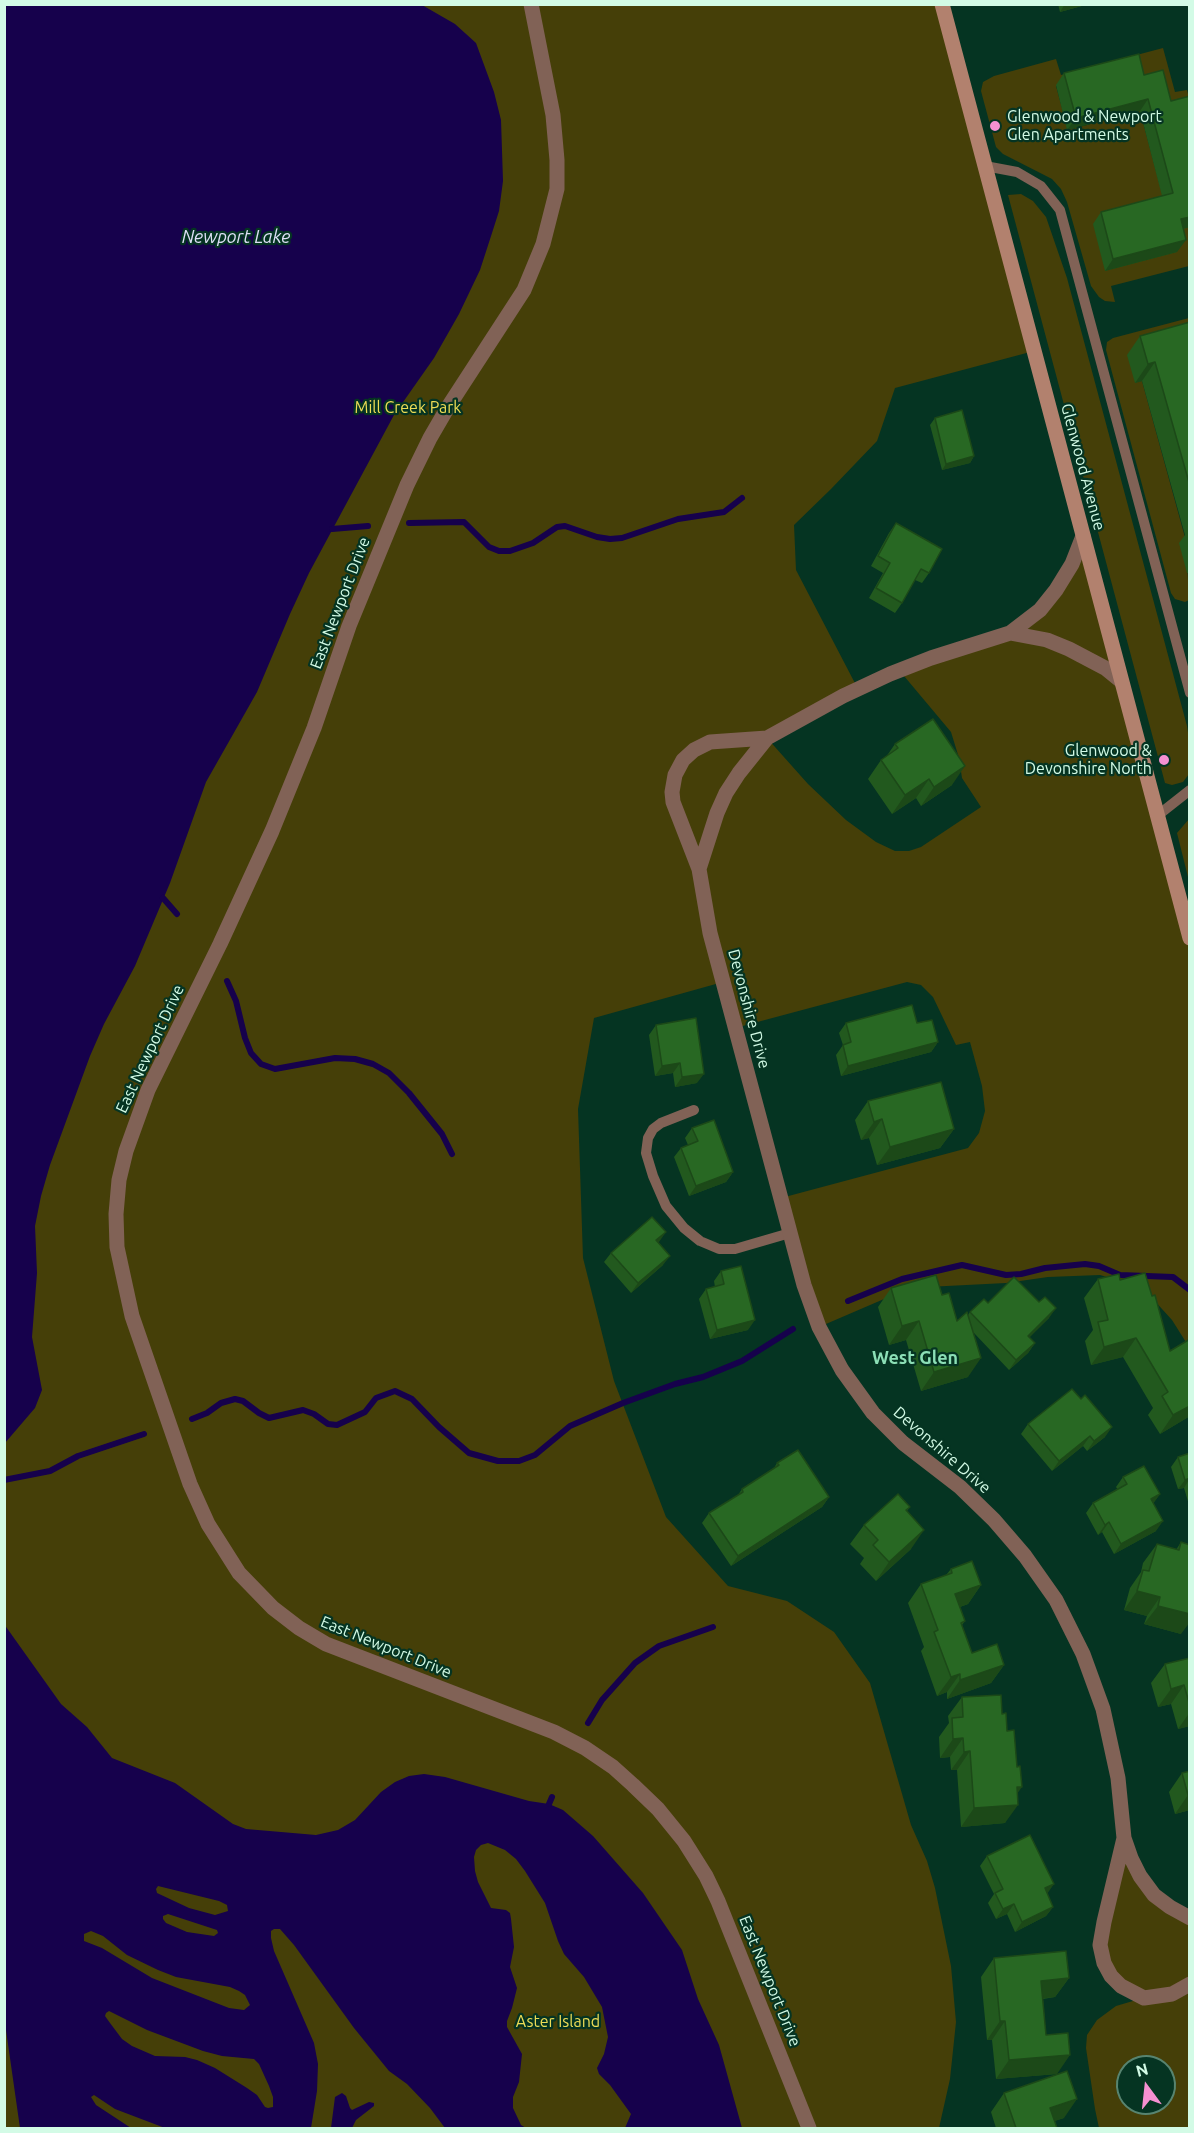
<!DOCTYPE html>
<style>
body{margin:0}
#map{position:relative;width:1194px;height:2133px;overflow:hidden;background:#053422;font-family:Ubuntu,sans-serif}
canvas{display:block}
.frame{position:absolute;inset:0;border:6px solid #d3fbe6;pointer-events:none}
.north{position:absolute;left:1116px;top:2055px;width:60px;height:60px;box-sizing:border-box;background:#053422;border:2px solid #578470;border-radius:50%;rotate:345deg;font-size:16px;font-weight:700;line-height:24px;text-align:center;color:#d3fbe6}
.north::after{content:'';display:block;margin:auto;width:21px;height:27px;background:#f590d1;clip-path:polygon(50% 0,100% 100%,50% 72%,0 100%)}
</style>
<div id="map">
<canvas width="1194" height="2133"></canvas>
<div class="frame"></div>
<div class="north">N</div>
</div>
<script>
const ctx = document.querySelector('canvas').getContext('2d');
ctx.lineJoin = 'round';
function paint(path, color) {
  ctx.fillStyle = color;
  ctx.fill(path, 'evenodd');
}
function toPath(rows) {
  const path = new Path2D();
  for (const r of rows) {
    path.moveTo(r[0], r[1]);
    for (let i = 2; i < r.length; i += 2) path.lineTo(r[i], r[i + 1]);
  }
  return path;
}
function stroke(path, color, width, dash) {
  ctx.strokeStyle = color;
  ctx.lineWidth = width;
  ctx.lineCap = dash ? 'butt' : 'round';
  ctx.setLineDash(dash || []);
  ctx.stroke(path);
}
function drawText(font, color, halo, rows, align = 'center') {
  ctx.font = font + ' Ubuntu,sans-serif';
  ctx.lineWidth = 4.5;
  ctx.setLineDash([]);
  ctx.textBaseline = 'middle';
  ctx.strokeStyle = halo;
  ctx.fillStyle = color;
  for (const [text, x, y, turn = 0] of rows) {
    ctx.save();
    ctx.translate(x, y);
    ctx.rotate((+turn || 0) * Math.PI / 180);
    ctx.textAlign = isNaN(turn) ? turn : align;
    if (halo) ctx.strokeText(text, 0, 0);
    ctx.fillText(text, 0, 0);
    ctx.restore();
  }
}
paint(toPath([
 [5,5,942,5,1034,351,895,388,877,441,831,489,794,525,796,570,858,689,767,738,808,784,846,820,876,842,895,851,909,851,921,847,981,807,962,778,959,758,951,732,899,670,1010,633,1040,610,1083,536,1189,938,1189,1347,1172,1320,1152,1298,1133,1285,1100,1275,1048,1277,1006,1283,927,1287,891,1296,819,1327,781,1198,968,1148,979,1133,985,1111,982,1086,970,1042,956,1045,933,997,921,985,907,982,735,1028,723,982,594,1018,578,1109,583,1258,614,1381,666,1517,728,1586,787,1601,834,1632,870,1683,911,1825,927,1861,935,1888,951,1966,956,2022,950,2079,939,2128,5,2128],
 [1163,48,1175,92,1187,90,1189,98,1189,124,1056,86,1068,130,1140,111,1172,231,1189,227,1189,266,1111,286,1115,302,1105,301,1099,297,1091,286,1067,202,1061,189,1052,179,1003,154,996,147,981,91,983,82,994,76,1056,59,1061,75],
 [1021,194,1033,201,1046,217,1067,278,1187,726,1189,739,1189,774,1183,782,1172,785,1165,783,1008,195],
 [1189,318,1189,337,1135,382,1142,381,1186,541,1189,600,1185,602,1175,599,1171,593,1106,350,1107,342,1113,338],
 [1189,819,1189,881,1177,833],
 [1124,1838,1140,1876,1189,1918,1189,2128,1099,2128,1095,2109,1086,2048,1087,2035,1097,2020,1116,2006,1143,1998,1104,1963],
 [1128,2067,1164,2067,1164,2103,1128,2103]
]), '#453f08');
paint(toPath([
 [5,4,422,5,455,24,476,43,494,92,501,120,503,181,499,211,492,233,480,270,459,314,434,358,394,415,309,573,290,614,257,692,206,782,170,883,135,966,104,1024,90,1056,50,1165,41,1196,35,1226,37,1273,32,1337,42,1390,35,1408,5,1443],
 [4,1624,61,1704,87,1727,112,1758,175,1783,233,1824,246,1829,316,1835,338,1830,355,1820,381,1792,395,1782,409,1776,424,1774,445,1777,529,1801,549,1804,563,1810,593,1836,643,1893,682,1950,698,1999,719,2045,742,2128,625,2128,631,2114,610,2085,599,2074,597,2068,604,2054,608,2037,602,2007,584,1977,564,1954,558,1941,545,1903,525,1871,516,1859,505,1850,488,1843,481,1845,476,1850,474,1857,475,1871,478,1882,491,1908,506,1910,510,1913,511,1919,514,1947,510,1967,517,1988,512,2008,507,2021,507,2027,522,2054,519,2082,513,2097,513,2108,521,2125,526,2128,445,2128,430,2108,407,2084,389,2071,354,2028,294,1945,280,1929,274,1929,271,1931,271,1938,274,1951,314,2043,318,2064,317,2091,311,2128,165,2128,115,2109,94,2095,91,2097,96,2105,131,2128,20,2128,4,2016],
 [158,1886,219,1901,227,1905,228,1911,215,1915,189,1908,157,1893,156,1889],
 [168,1914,217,1930,218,1933,214,1936,187,1932,166,1923,163,1919,163,1916],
 [91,1931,103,1936,127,1955,158,1970,176,1977,230,1987,239,1991,245,1995,250,2005,244,2010,229,2008,152,1978,102,1948,84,1941,84,1934],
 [109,2011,147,2030,203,2051,222,2056,254,2059,259,2064,269,2086,273,2097,273,2107,268,2108,265,2107,257,2095,247,2088,215,2068,197,2060,185,2057,155,2056,132,2046,122,2039,110,2023,105,2016,106,2013],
 [342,2093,346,2096,350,2108,352,2110,369,2102,374,2103,374,2106,356,2120,352,2128,331,2128,335,2097]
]), '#16014c');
stroke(toPath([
 [409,523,464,522,489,547,499,551,510,551,533,543,557,527,565,526,597,537,610,539,622,538,678,519,724,512,742,498],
 [332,529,368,526],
 [163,898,177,914],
 [227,981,236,1001,245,1038,251,1053,261,1064,275,1069,335,1058,355,1059,373,1064,389,1073,409,1093,442,1134,452,1154],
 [848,1301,902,1279,962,1265,1006,1275,1021,1274,1045,1268,1085,1264,1099,1266,1120,1275,1173,1277,1190,1290],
 [192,1419,207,1413,221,1403,235,1399,243,1401,259,1413,269,1418,303,1410,314,1414,328,1424,337,1425,365,1412,376,1398,395,1391,412,1399,439,1427,469,1453,498,1461,519,1461,535,1455,570,1426,623,1403,675,1384,703,1377,742,1361,793,1329],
 [4,1480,50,1471,78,1456,144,1434],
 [588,1723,602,1700,635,1663,659,1646,713,1627],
 [549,1804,552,1797]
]), '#16014c', 6);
stroke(toPath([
 [985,166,1017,172,1041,186,1060,210,1190,693],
 [1157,816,1190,790],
 [694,1110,661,1123,653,1129,648,1138,646,1153,653,1176,666,1206,684,1228,700,1241,719,1249,735,1249,790,1233]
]), '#816256', 10);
stroke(toPath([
 [531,4,553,115,557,160,557,189,543,244,524,290,448,407,430,438,407,485,349,626,314,728,272,831,220,944,148,1090,126,1151,119,1180,116,1214,117,1247,132,1316,190,1484,208,1524,239,1573,273,1608,299,1628,326,1644,554,1732,585,1748,613,1767,633,1785,658,1809,684,1841,706,1876,718,1901,809,2128],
 [1083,536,1072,564,1056,590,1040,610,1010,633,931,658,890,674,843,696,767,738,739,773,726,793,717,813,699,869,710,933,804,1285,819,1327,842,1370,873,1413,903,1443,960,1487,994,1520,1025,1556,1056,1600,1083,1654,1103,1709,1118,1778,1124,1838,1131,1858,1140,1876,1154,1895,1170,1907,1190,1918],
 [1010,633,1047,640,1069,649,1105,668,1121,681],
 [699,869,673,802,672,792,675,775,683,760,694,750,710,742,767,738],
 [1124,1838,1104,1922,1100,1945,1104,1963,1111,1976,1121,1986,1144,1998,1172,1994,1190,1984]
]), '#816256', 15);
stroke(toPath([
 [942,4,1190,938]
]), '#b2816e', 15);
paint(toPath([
 [1058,4,1089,4,1060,12],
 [1187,4,1190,4,1190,15],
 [1064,73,1144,75,1171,101,1190,96,1190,227,1183,229,1177,252,1105,271,1093,224,1101,212,1162,196,1140,111,1067,130,1056,85],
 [1190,322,1190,573,1187,573,1179,543,1185,535,1142,381,1135,383,1127,355,1140,336],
 [935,418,974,456,970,463,942,470,930,425],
 [896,523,929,573,922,583,915,580,902,603,895,613,869,598,883,573,871,566,889,533],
 [895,744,952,785,921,806,916,798,892,814,868,779,881,760,886,757],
 [846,1023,917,1023,938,1042,931,1052,841,1076,836,1055,843,1045,839,1033],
 [656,1025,697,1083,675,1087,673,1073,655,1076,649,1035],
 [868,1101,954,1129,940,1148,877,1165,869,1138,861,1140,855,1120],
 [692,1128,733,1172,726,1182,689,1196,674,1157,681,1148,688,1145,685,1138],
 [658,1243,663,1265,631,1293,604,1262,611,1253],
 [721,1271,748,1330,710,1339,699,1299,706,1289,715,1287,714,1281],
 [1098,1279,1120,1280,1152,1296,1170,1351,1190,1416,1160,1434,1148,1415,1153,1408,1123,1357,1091,1365,1085,1341,1093,1330,1084,1298],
 [891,1288,942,1295,957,1321,968,1315,970,1312,988,1303,1049,1318,1029,1337,1035,1343,1028,1353,1009,1370,974,1333,968,1377,921,1391,906,1340,889,1345,878,1307],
 [1081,1399,1105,1437,1087,1451,1083,1446,1052,1471,1021,1434,1028,1424],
 [1190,1453,1190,1508,1184,1488,1178,1489,1171,1467,1178,1457],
 [777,1463,829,1497,822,1507,731,1566,702,1523,709,1513,738,1495,742,1489,774,1468],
 [1123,1477,1160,1494,1153,1503,1156,1531,1114,1554,1102,1532,1098,1535,1086,1513,1093,1503,1118,1490,1116,1487],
 [910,1507,907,1511,911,1549,876,1581,860,1564,864,1558,850,1544,864,1525],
 [1181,1542,1181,1634,1144,1624,1147,1616,1124,1610,1130,1588,1141,1572,1143,1563,1157,1544,1176,1550],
 [951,1569,981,1585,968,1604,960,1607,965,1621,962,1625,972,1653,1004,1665,991,1683,947,1699,947,1692,937,1696,921,1651,924,1647,908,1603,921,1584,946,1575],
 [1190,1658,1190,1726,1178,1729,1171,1704,1158,1707,1151,1683,1165,1664],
 [962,1697,1002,1714,1007,1731,1017,1794,1005,1823,961,1827,957,1770,951,1770,950,1757,940,1758,939,1737,949,1723,948,1716],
 [1190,1771,1190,1810,1175,1814,1169,1792,1182,1773],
 [987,1856,1047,1894,1053,1907,1046,1916,1015,1932,1007,1914,996,1919,988,1903,994,1894,980,1866],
 [994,1958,1069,1978,1055,1997,1043,1999,1046,2035,1057,2074,996,2079,992,2040,987,2040,981,1977],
 [1004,2093,1064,2118,1054,2121,1057,2128,996,2128,991,2112]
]), '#22591e');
paint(toPath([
 [1065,4,1089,4,1060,12],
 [1148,99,1140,111,1067,130,1076,118],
 [1190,217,1190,227,1172,231,1181,219],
 [1186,240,1177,252,1105,271,1113,259],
 [1155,362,1142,381,1135,383,1148,364],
 [974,456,970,463,942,470,946,464],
 [965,766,952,785,921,806,934,787],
 [929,779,916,798,892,814,905,795],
 [938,1042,931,1052,841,1076,848,1066],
 [680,1063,673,1073,655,1076,662,1066],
 [704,1074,697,1083,675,1087,682,1077],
 [882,1119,869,1138,861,1140,874,1122],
 [954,1129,940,1148,877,1165,890,1147],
 [733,1172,726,1182,689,1196,696,1186],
 [666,1232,659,1242,649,1250,656,1240],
 [670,1256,663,1265,631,1293,638,1283],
 [1056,1308,1049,1318,1021,1346,1028,1336],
 [755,1320,748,1330,710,1339,717,1330],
 [919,1321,906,1340,889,1345,902,1326],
 [1136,1338,1123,1357,1091,1365,1104,1347],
 [1035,1343,1028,1353,1009,1370,1016,1360],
 [981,1358,968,1377,921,1391,934,1372],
 [1190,1404,1190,1416,1160,1434,1173,1415],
 [1112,1427,1105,1437,1087,1451,1094,1441],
 [1090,1436,1083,1446,1052,1471,1059,1461],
 [1190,1478,1184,1488,1178,1489,1185,1480],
 [1160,1494,1153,1504,1151,1499],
 [829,1497,822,1507,731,1566,738,1556],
 [1163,1521,1156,1531,1114,1554,1121,1544],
 [1109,1522,1102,1532,1098,1535,1105,1525],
 [924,1530,911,1549,876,1581,889,1562],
 [981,1585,968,1604,942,1613,955,1594],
 [1137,1591,1160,1597,1147,1616,1124,1610],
 [1158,1606,1190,1614,1190,1622,1181,1634,1144,1624],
 [1004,1665,991,1683,947,1699,960,1680],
 [960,1674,947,1692,937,1696,951,1677],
 [1184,1685,1171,1704,1158,1707,1171,1689],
 [1190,1712,1190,1726,1178,1729],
 [963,1738,950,1757,940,1758,953,1739],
 [970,1751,957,1770,951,1770,964,1752],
 [1017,1787,1022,1787,1009,1805,1018,1805,1005,1823,961,1827,974,1808],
 [1188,1795,1190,1795,1190,1810,1175,1814],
 [1054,1884,1047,1894,1045,1888],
 [1014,1904,1007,1914,996,1919,1003,1909],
 [1053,1907,1046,1916,1015,1932,1022,1922],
 [1069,1978,1055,1997,1028,2000,1041,1981],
 [1000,2021,1005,2021,992,2040,987,2040],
 [1070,2055,1057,2074,996,2079,1009,2060],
 [1077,2099,1064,2118,1037,2127,1050,2108]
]), '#1c4918');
const building = toPath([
 [1139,54,1144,75,1163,70,1171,101,1190,96,1190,217,1181,219,1186,240,1113,259,1101,212,1173,193,1148,99,1076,118,1064,73,1139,54],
 [1190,322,1190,486,1155,362,1148,364,1140,336,1190,322],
 [962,410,974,456,946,464,935,418,962,410],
 [896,523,942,549,929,573,921,569,902,603,876,588,890,563,878,556,896,523],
 [933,719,965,766,934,787,929,779,905,795,881,760,898,748,895,744,933,719],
 [912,1005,917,1023,932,1020,938,1042,848,1066,843,1045,851,1042,846,1023,912,1005],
 [696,1018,704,1074,682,1077,680,1063,662,1066,656,1025,696,1018],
 [941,1082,954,1129,890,1147,882,1119,874,1122,868,1101,941,1082],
 [714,1120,733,1172,696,1186,681,1148,698,1141,692,1128,714,1120],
 [652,1217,666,1232,656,1240,670,1256,638,1283,611,1253,652,1217],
 [741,1266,755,1320,717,1330,706,1289,724,1284,721,1271,741,1266],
 [1145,1273,1152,1296,1155,1295,1170,1351,1190,1339,1190,1406,1173,1415,1162,1396,1168,1392,1136,1338,1104,1347,1098,1322,1108,1320,1098,1279,1119,1274,1120,1280,1145,1273],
 [936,1275,942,1295,949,1293,957,1321,967,1312,981,1358,934,1372,919,1321,902,1326,891,1288,936,1275],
 [1014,1277,1039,1302,1045,1297,1056,1308,1028,1336,1035,1343,1016,1360,970,1312,984,1299,988,1303,1014,1277],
 [1072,1389,1081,1399,1085,1395,1112,1427,1094,1441,1090,1436,1059,1461,1028,1424,1072,1389],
 [798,1450,829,1497,738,1556,709,1513,743,1492,742,1489,779,1465,777,1463,798,1450],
 [1190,1453,1190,1478,1185,1480,1178,1457,1190,1453],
 [1144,1466,1160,1494,1151,1499,1163,1521,1121,1544,1109,1522,1105,1525,1093,1503,1127,1484,1123,1477,1144,1466],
 [898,1494,910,1507,906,1510,924,1530,889,1562,873,1545,878,1540,864,1525,898,1494],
 [1181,1542,1190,1545,1190,1614,1158,1606,1160,1597,1137,1591,1143,1570,1149,1571,1157,1544,1179,1550,1181,1542],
 [972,1561,981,1585,955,1594,965,1621,961,1623,972,1653,997,1644,1004,1665,960,1680,960,1674,951,1677,934,1632,938,1630,921,1584,952,1573,951,1569,972,1561],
 [1190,1658,1190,1706,1184,1685,1171,1689,1165,1664,1190,1658],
 [1001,1695,1002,1714,1006,1713,1007,1731,1014,1730,1017,1767,1020,1766,1022,1787,1017,1787,1018,1805,974,1808,970,1751,964,1752,963,1738,953,1739,952,1718,963,1717,962,1697,1001,1695],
 [1190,1771,1190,1795,1188,1795,1182,1773,1190,1771],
 [1030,1835,1054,1884,1045,1888,1053,1907,1022,1922,1014,1904,1003,1909,995,1893,1003,1889,987,1856,1030,1835],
 [1066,1951,1069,1978,1041,1981,1046,2035,1068,2033,1070,2055,1009,2060,1005,2021,1000,2021,994,1958,1066,1951],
 [1067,2071,1077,2099,1050,2108,1057,2128,1016,2128,1004,2093,1067,2071]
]);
paint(building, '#286823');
stroke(building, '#1c4918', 1.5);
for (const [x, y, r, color] of [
 [995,126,6,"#f590d1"],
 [1164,760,6,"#f590d1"]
]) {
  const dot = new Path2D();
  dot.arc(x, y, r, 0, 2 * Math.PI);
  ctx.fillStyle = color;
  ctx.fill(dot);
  stroke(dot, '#053422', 2);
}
drawText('16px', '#d3fbe6', '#053422', [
 ["Glenwood & Newport",1007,117],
 ["Glen Apartments",1007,135],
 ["Glenwood &",1152,751,"right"],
 ["Devonshire North",1152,769,"right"]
], 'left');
drawText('16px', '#eddc56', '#053422', [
 ["Mill Creek Park",408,408],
 ["Aster Island",558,2022]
]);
drawText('16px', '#d3fbe6', '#053422', [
 ["Glenwood Avenue",1083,467,75],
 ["East Newport Drive",340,603,-69],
 ["Devonshire Drive",749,1009,75],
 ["East Newport Drive",150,1049,-65],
 ["Devonshire Drive",942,1450,41],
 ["East Newport Drive",386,1647,22],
 ["East Newport Drive",770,1981,68]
]);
drawText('italic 18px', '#dddff6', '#053422', [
 ["Newport Lake",236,237]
]);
drawText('bold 18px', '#8cdfb6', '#053422', [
 ["West Glen",915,1358]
]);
</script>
